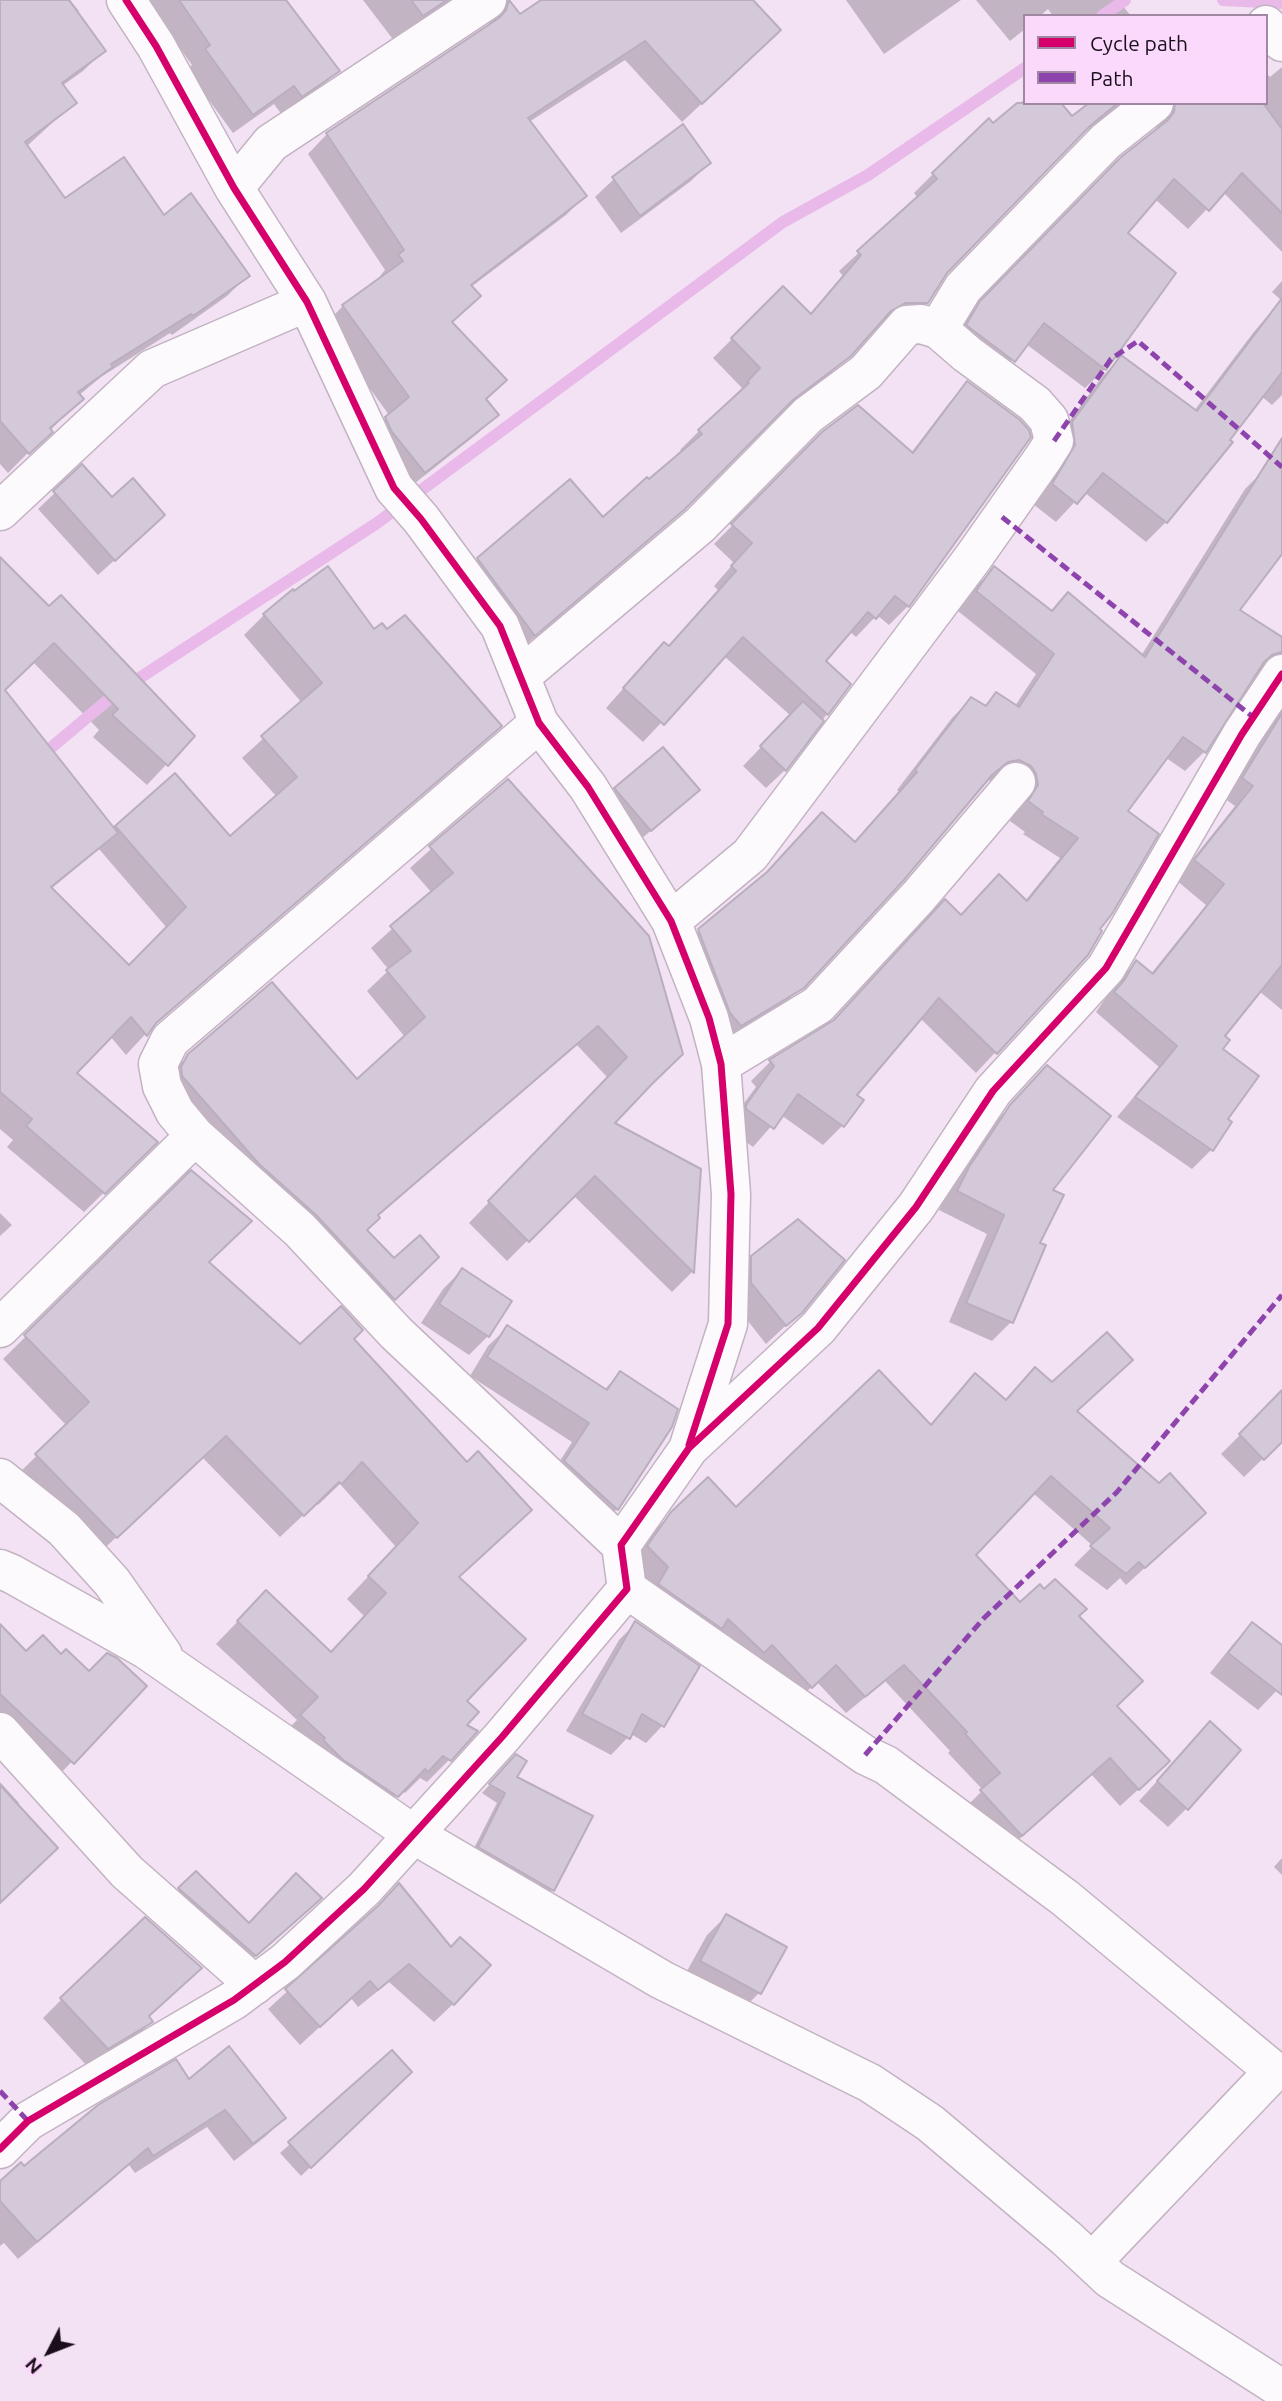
<!DOCTYPE html>
<style>
body{margin:0}
#map{position:relative;width:1282px;height:2401px;overflow:hidden;background:#f3e1f4;font-family:Ubuntu,sans-serif}
canvas{display:block}
.legend{position:absolute;left:1023px;top:14px;width:245px;height:91px;box-sizing:border-box;background:#fbd9fc;border:2px solid #a188a2;margin:0;padding:9px 12px;list-style:none;font-size:21px;color:#1a0e1a}
.legend li{display:flex;align-items:center;gap:14px;height:35px}
.legend b{width:35px;border:2px solid #a188a2}
.north{position:absolute;left:14px;top:2317px;width:70px;height:70px;-webkit-text-stroke:5px #fbd9fc;paint-order:stroke;rotate:228deg;font-size:19px;font-weight:700;line-height:28px;text-align:center;color:#1a0e1a}
.north::after{content:'';display:block;margin:auto;width:24px;height:32px;background:#1a0e1a;clip-path:polygon(50% 0,100% 100%,50% 72%,0 100%)}
</style>
<div id="map">
<canvas width="1282" height="2401"></canvas>
<ul class="legend">
<li><b style="height:9px;background:#d6006c"></b>Cycle path</li>
<li><b style="height:9px;background:#8e44ad"></b>Path</li>
</ul>
<div class="north">N</div>
</div>
<script>
const ctx = document.querySelector('canvas').getContext('2d');
ctx.lineJoin = 'round';
function paint(path, color) {
  ctx.fillStyle = color;
  ctx.fill(path, 'evenodd');
}
function toPath(rows) {
  const path = new Path2D();
  for (const r of rows) {
    path.moveTo(r[0], r[1]);
    for (let i = 2; i < r.length; i += 2) path.lineTo(r[i], r[i + 1]);
  }
  return path;
}
function stroke(path, color, width, dash) {
  ctx.strokeStyle = color;
  ctx.lineWidth = width;
  ctx.lineCap = dash ? 'butt' : 'round';
  ctx.setLineDash(dash || []);
  ctx.stroke(path);
}
paint(toPath([
 [0,0,70,0,79,11,76,13,103,51,83,71,62,86,75,102,26,147,65,201,163,217,247,276,227,296,172,335,170,333,101,377,78,396,81,399,8,473,0,464],
 [148,0,284,0,337,71,318,90,282,115,274,104,233,133,187,70,192,65,159,19,161,17],
 [363,0,476,0,395,42],
 [508,0,519,16,544,0,750,0,760,49,682,122,625,60,529,122,585,196,566,215,471,287,479,296,450,323,485,400,497,415,477,434,405,491,366,437,389,415,324,325,343,306,382,278,380,276,385,270,308,154,327,134,488,27,490,18],
 [846,0,961,0,884,54],
 [976,0,1118,0,1131,16,1053,16,1048,9,1040,16,1025,16,1025,29,1010,41],
 [1282,67,1282,252,1223,192,1188,229,1155,199,1125,233,1105,369,1085,388,1026,344,994,380,961,323,1101,179,1156,132,1157,119,1145,103,1266,103,1266,73,1270,77],
 [1025,99,1025,103,1072,119,1092,103,1123,103,1073,141,946,272,927,302,907,322,885,322,874,327,829,375,772,418,663,528,515,654,459,579,478,559,602,519,649,481,682,453,680,450,742,388,713,358,783,288,810,315,843,276,839,271,918,198,914,193,933,174],
 [709,163,691,181,621,233,595,197,614,179],
 [1282,281,1282,395,1272,405,1261,396,1228,440,1230,442,1166,522,1146,542,1084,492,1056,522,1033,504,1053,443,1102,377,1121,357,1194,411,1253,333,1281,300,1272,292],
 [968,384,1024,444,908,606,889,625,877,615,856,637,849,631,823,661,827,714,785,770,766,788,743,766,791,716,724,656,643,742,606,708,646,663,668,648,719,591,714,586,734,563,714,544,824,433,911,453,949,403],
 [82,467,112,500,147,531,98,575,38,509],
 [1264,470,1282,485,1282,544,1237,611,1282,639,1282,684,1264,671,1255,672,1204,752,1185,771,1165,757,1125,811,1098,930,1087,954,976,1073,920,1018,854,1096,861,1101,842,1126,823,1145,781,1115,753,1147,728,1129,727,1126,756,1087,751,1081,770,1062,831,1024,960,916,1025,901,1060,858,1023,834,1025,832,1010,821,1019,806,999,779,987,781,782,1007,721,1044,679,950,699,930,854,843,899,792,897,790,952,718,971,699,983,707,996,694,1015,706,1036,674,958,611,975,587,995,568,1050,612,1068,594,1141,656,1245,489],
 [0,560,49,608,193,736,147,785,93,737,99,730,33,662,2,691,113,830,175,776,229,838,277,797,242,758,302,703,244,635,264,615,374,632,500,726,480,746,150,1029,126,1055,110,1036,74,1073,155,1142,84,1212,7,1147,13,1140,0,1129],
 [99,849,167,928,128,967,51,889],
 [1282,705,1282,1010,1259,991,1223,1036,1220,1049,1225,1120,1211,1150,1192,1169,1117,1117,1159,1067,1096,1012,1117,982,1136,962,1150,975,1206,905,1176,880,1235,806,1224,798],
 [507,781,681,1054,613,1123,699,1170,692,1272,672,1292,573,1195,507,1261,469,1223,608,1078,577,1045,377,1217,365,1231,394,1261,417,1277,373,1319,168,1076,189,1055,357,1081,405,1037,367,991,389,970,371,948,432,893,410,868],
 [616,789,697,790,631,848,597,808],
 [1028,1086,1050,1191,1038,1244,1044,1246,1011,1322,992,1341,949,1322,987,1234,939,1210,950,1188,992,1126],
 [191,1173,207,1263,300,1346,352,1339,458,1578,465,1725,450,1759,427,1782,420,1778,405,1793,402,1790,374,1818,279,1738,297,1720,216,1644,244,1615,331,1654,365,1617,347,1599,396,1547,340,1484,318,1505,316,1503,280,1537,202,1457,93,1559,14,1478,67,1426,3,1359],
 [0,1213,12,1225,0,1236],
 [753,1257,795,1317,766,1344,733,1302,733,1277],
 [462,1270,488,1336,469,1355,421,1323,443,1289],
 [507,1328,604,1390,620,1373,670,1427,617,1509,598,1528,547,1481,572,1442,470,1376,488,1346],
 [1131,1360,1076,1412,1186,1530,1126,1585,1120,1578,1107,1590,1074,1565,1093,1546,1033,1493,974,1555,1020,1605,1077,1616,1115,1706,1150,1779,1120,1806,1091,1774,1004,1853,964,1809,983,1790,948,1753,950,1751,885,1681,846,1713,817,1682,793,1704,703,1645,631,1564,653,1532,672,1513,736,1510,930,1426,975,1376,1005,1402,1035,1370,1052,1385],
 [1274,1401,1282,1410,1282,1440,1244,1477,1221,1454],
 [635,1624,662,1726,646,1743,631,1734,611,1755,566,1731,619,1640],
 [1253,1624,1282,1647,1282,1685,1258,1710,1210,1673,1234,1643],
 [0,1627,26,1653,61,1656,89,1674,144,1687,56,1778,0,1722],
 [1210,1723,1187,1808,1168,1827,1139,1801],
 [507,1766,515,1778,591,1816,552,1890,543,1899,470,1856,497,1803,482,1793],
 [0,1782,19,1803,17,1805,0,1902],
 [1282,1858,1282,1875,1274,1867],
 [196,1873,248,1925,319,1898,236,1974,160,1907],
 [371,1915,453,2004,434,2022,389,1982,358,2007,351,1998,300,2045,268,2009],
 [726,1916,784,1948,759,1993,740,2012,682,1980,707,1935],
 [62,1999,147,2017,151,2022,132,2041,88,2067,43,2018],
 [392,2053,409,2072,301,2176,280,2153],
 [188,2081,284,2118,266,2136,234,2161,207,2127,135,2173,129,2165,18,2259,4,2243,0,2246,0,2184,24,2168]
]), '#0003');
stroke(toPath([
 [1223,0,1282,3],
 [1102,16,1125,0],
 [40,757,115,694,377,523,783,222,868,175,1025,68]
]), '#e8b9e9', 12);
const building = toPath([
 [0,0,69,0,106,51,62,83,77,103,25,142,65,198,124,157,164,215,191,193,250,276,193,316,191,314,111,364,113,367,78,392,84,399,50,428,53,432,29,454,0,421,0,0],
 [179,0,286,0,340,71,302,97,294,86,253,115,205,49,210,45,179,0],
 [411,0,447,0,423,16,411,0],
 [509,0,520,14,541,0,753,0,781,30,702,104,645,41,528,118,587,196,471,285,481,296,452,322,507,380,486,399,499,415,425,473,392,432,385,417,409,397,342,305,403,261,398,255,404,250,326,133,499,18,506,10,509,0],
 [1017,103,1061,103,1072,116,1089,103,1118,103,1090,126,947,273,928,303,905,303,891,311,851,356,793,400,685,509,535,636,477,558,570,479,603,517,647,477,649,479,702,434,698,430,749,383,747,382,760,368,731,338,783,286,811,314,861,255,857,251,937,179,932,173,989,118,993,123,1017,103],
 [1175,103,1263,103,1282,129,1282,213,1242,173,1209,211,1174,179,1128,233,1176,273,1106,370,1044,323,1015,362,966,325,980,301,1121,157,1168,120,1174,112,1175,103],
 [683,124,711,163,640,216,612,177,683,124],
 [1282,298,1282,372,1230,440,1233,442,1167,523,1103,473,1077,504,1052,484,1075,445,1072,422,1121,355,1197,411,1282,298],
 [967,381,1020,420,1029,430,1031,437,909,607,895,596,876,619,868,612,826,661,851,684,828,715,743,637,664,725,623,688,664,642,669,646,736,571,731,566,752,543,731,524,822,432,858,405,913,453,967,381],
 [1282,438,1282,554,1240,610,1282,637,1282,652,1272,655,1264,662,1206,753,1183,737,1128,811,1159,834,1112,914,1100,929,1102,931,1088,955,997,1054,939,998,857,1095,864,1100,844,1127,798,1094,774,1129,746,1109,746,1105,774,1066,769,1060,834,1020,945,899,961,915,999,874,1027,901,1078,838,1041,814,1043,812,1028,801,1038,785,1036,774,1031,766,1019,760,1008,762,992,775,903,881,804,988,741,1026,730,1013,698,929,767,872,822,812,855,842,917,772,915,770,971,697,986,706,996,692,1019,707,1054,654,976,591,994,566,1052,611,1068,592,1145,657,1282,438],
 [82,464,112,497,133,478,165,515,115,561,53,491,82,464],
 [0,557,49,606,61,595,195,736,168,766,112,715,118,709,54,643,5,690,118,833,51,887,129,965,186,907,115,826,175,773,230,836,297,777,261,736,322,683,263,614,293,589,294,591,328,566,374,629,382,623,387,629,405,615,502,726,156,1023,147,1036,131,1017,77,1073,158,1142,105,1194,26,1126,32,1119,0,1092,0,557],
 [803,701,824,721,786,771,760,746,803,701],
 [1282,713,1282,965,1225,1036,1230,1040,1223,1049,1259,1076,1228,1119,1232,1122,1213,1151,1135,1097,1177,1046,1114,992,1125,979,1136,960,1153,974,1224,884,1194,860,1253,786,1242,778,1282,713],
 [663,747,700,790,651,831,614,788,663,747],
 [508,779,649,936,683,1054,652,1084,615,1123,701,1169,694,1273,595,1176,529,1242,488,1201,627,1057,598,1026,378,1215,380,1218,367,1230,394,1258,420,1235,439,1257,395,1300,316,1215,259,1164,182,1076,181,1067,188,1054,272,982,357,1079,425,1017,386,970,411,951,390,926,453,873,429,846,508,779],
 [1047,1065,1111,1116,1053,1190,1064,1195,1040,1243,1046,1245,1013,1323,966,1303,1004,1215,957,1191,969,1167,1010,1105,1047,1065],
 [191,1170,252,1221,209,1262,300,1344,341,1306,363,1330,354,1339,467,1462,478,1451,532,1510,459,1577,526,1639,467,1701,479,1712,467,1725,478,1731,451,1761,443,1756,428,1772,425,1769,398,1797,342,1759,323,1740,325,1738,300,1715,318,1697,237,1621,266,1590,331,1652,386,1593,368,1576,418,1523,362,1462,342,1484,339,1482,304,1516,226,1436,117,1538,35,1454,89,1402,24,1335,191,1170],
 [798,1219,845,1260,802,1313,786,1326,751,1283,751,1256,798,1219],
 [462,1268,512,1301,489,1337,439,1304,462,1268],
 [507,1325,607,1390,620,1371,678,1409,672,1427,618,1510,564,1461,589,1423,487,1357,507,1325],
 [1107,1332,1133,1360,1077,1411,1159,1483,1170,1473,1206,1513,1145,1568,1139,1562,1126,1574,1090,1546,1110,1528,1051,1476,976,1555,1020,1602,1040,1584,1044,1589,1055,1579,1087,1609,1079,1616,1143,1681,1117,1706,1170,1761,1139,1790,1110,1758,1022,1836,980,1790,1000,1773,965,1734,967,1732,904,1665,865,1697,836,1665,812,1688,772,1645,764,1653,728,1619,722,1629,658,1584,668,1567,647,1546,671,1512,708,1477,736,1507,879,1370,931,1425,975,1373,1006,1400,1035,1367,1052,1382,1107,1332],
 [1282,1390,1282,1442,1264,1460,1239,1434,1282,1390],
 [635,1621,700,1666,664,1727,642,1714,630,1739,582,1714,635,1621],
 [1252,1622,1282,1645,1282,1695,1228,1653,1252,1622],
 [0,1624,26,1651,43,1635,61,1654,66,1649,89,1671,107,1653,117,1658,147,1686,74,1764,0,1694,0,1624],
 [1210,1721,1241,1750,1188,1810,1157,1781,1210,1721],
 [516,1754,527,1761,517,1777,593,1816,554,1891,478,1847,505,1793,489,1784,516,1754],
 [0,1785,58,1848,0,1903,0,1785],
 [196,1871,249,1923,296,1873,322,1898,256,1956,178,1888,196,1871],
 [399,1883,451,1947,460,1937,491,1965,454,2005,409,1964,378,1990,370,1981,320,2027,285,1989,379,1905,399,1883],
 [726,1914,787,1947,761,1994,700,1961,726,1914],
 [145,1917,202,1968,149,2016,153,2022,108,2049,60,1998,145,1917],
 [229,2046,286,2118,253,2144,225,2110,153,2156,148,2148,37,2242,0,2201,0,2181,21,2162,24,2166,98,2105,176,2059,189,2079,229,2046],
 [392,2050,412,2072,311,2168,288,2142,392,2050]
]);
paint(building, '#d4c9d8');
stroke(building, '#baaebe', 2);
const minor = toPath([
 [126,0,156,46,234,188,307,302,394,488,421,519,500,626,539,723,588,787,671,921,709,1018,721,1064,731,1194,728,1324,689,1446],
 [1266,25,1282,42],
 [234,188,271,143,487,0],
 [938,329,963,288,1106,141,1154,103],
 [0,511,152,369,307,302],
 [521,676,700,525,808,415,866,372,907,325,921,324,938,329,967,354,1035,404,1049,420,1054,441,1044,457,973,558,750,855,671,921],
 [721,1064,818,1005,919,896,1016,782],
 [195,1136,175,1112,162,1086,158,1064,170,1040,539,723],
 [0,1328,195,1136,300,1230,396,1333,621,1545],
 [0,1478,64,1529,112,1582,163,1655],
 [0,1569,12,1574,147,1650,413,1834,662,1980,870,2083,930,2123,1066,2238,1110,2279,1282,2389],
 [627,1589,865,1755,886,1765,1065,1898,1274,2071,1092,2262],
 [0,1732,127,1872,255,1985],
 [0,2149,28,2121,234,2000,285,1962,364,1889,502,1737,627,1589,621,1545,689,1448,818,1328,916,1207,993,1091,1106,968,1242,734,1282,674]
]);
stroke(minor, '#c2b3c2', 41);
stroke(minor, '#fdfafd', 38);
stroke(toPath([
 [1054,441,1111,359,1138,341,1282,467],
 [1002,517,1253,717],
 [865,1755,984,1618,1117,1492,1282,1295],
 [0,2091,28,2121]
]), '#8e44ad', 5, [10, 5]);
stroke(toPath([
 [126,0,156,46,234,188,307,302,394,488,421,519,500,626,539,723,588,787,671,921,709,1018,721,1064,731,1194,728,1324,689,1445],
 [0,2149,28,2121,234,2000,285,1962,364,1889,502,1737,627,1589,621,1545,689,1448,818,1328,916,1207,993,1091,1106,968,1242,734,1282,674]
]), '#d6006c', 7);
</script>
